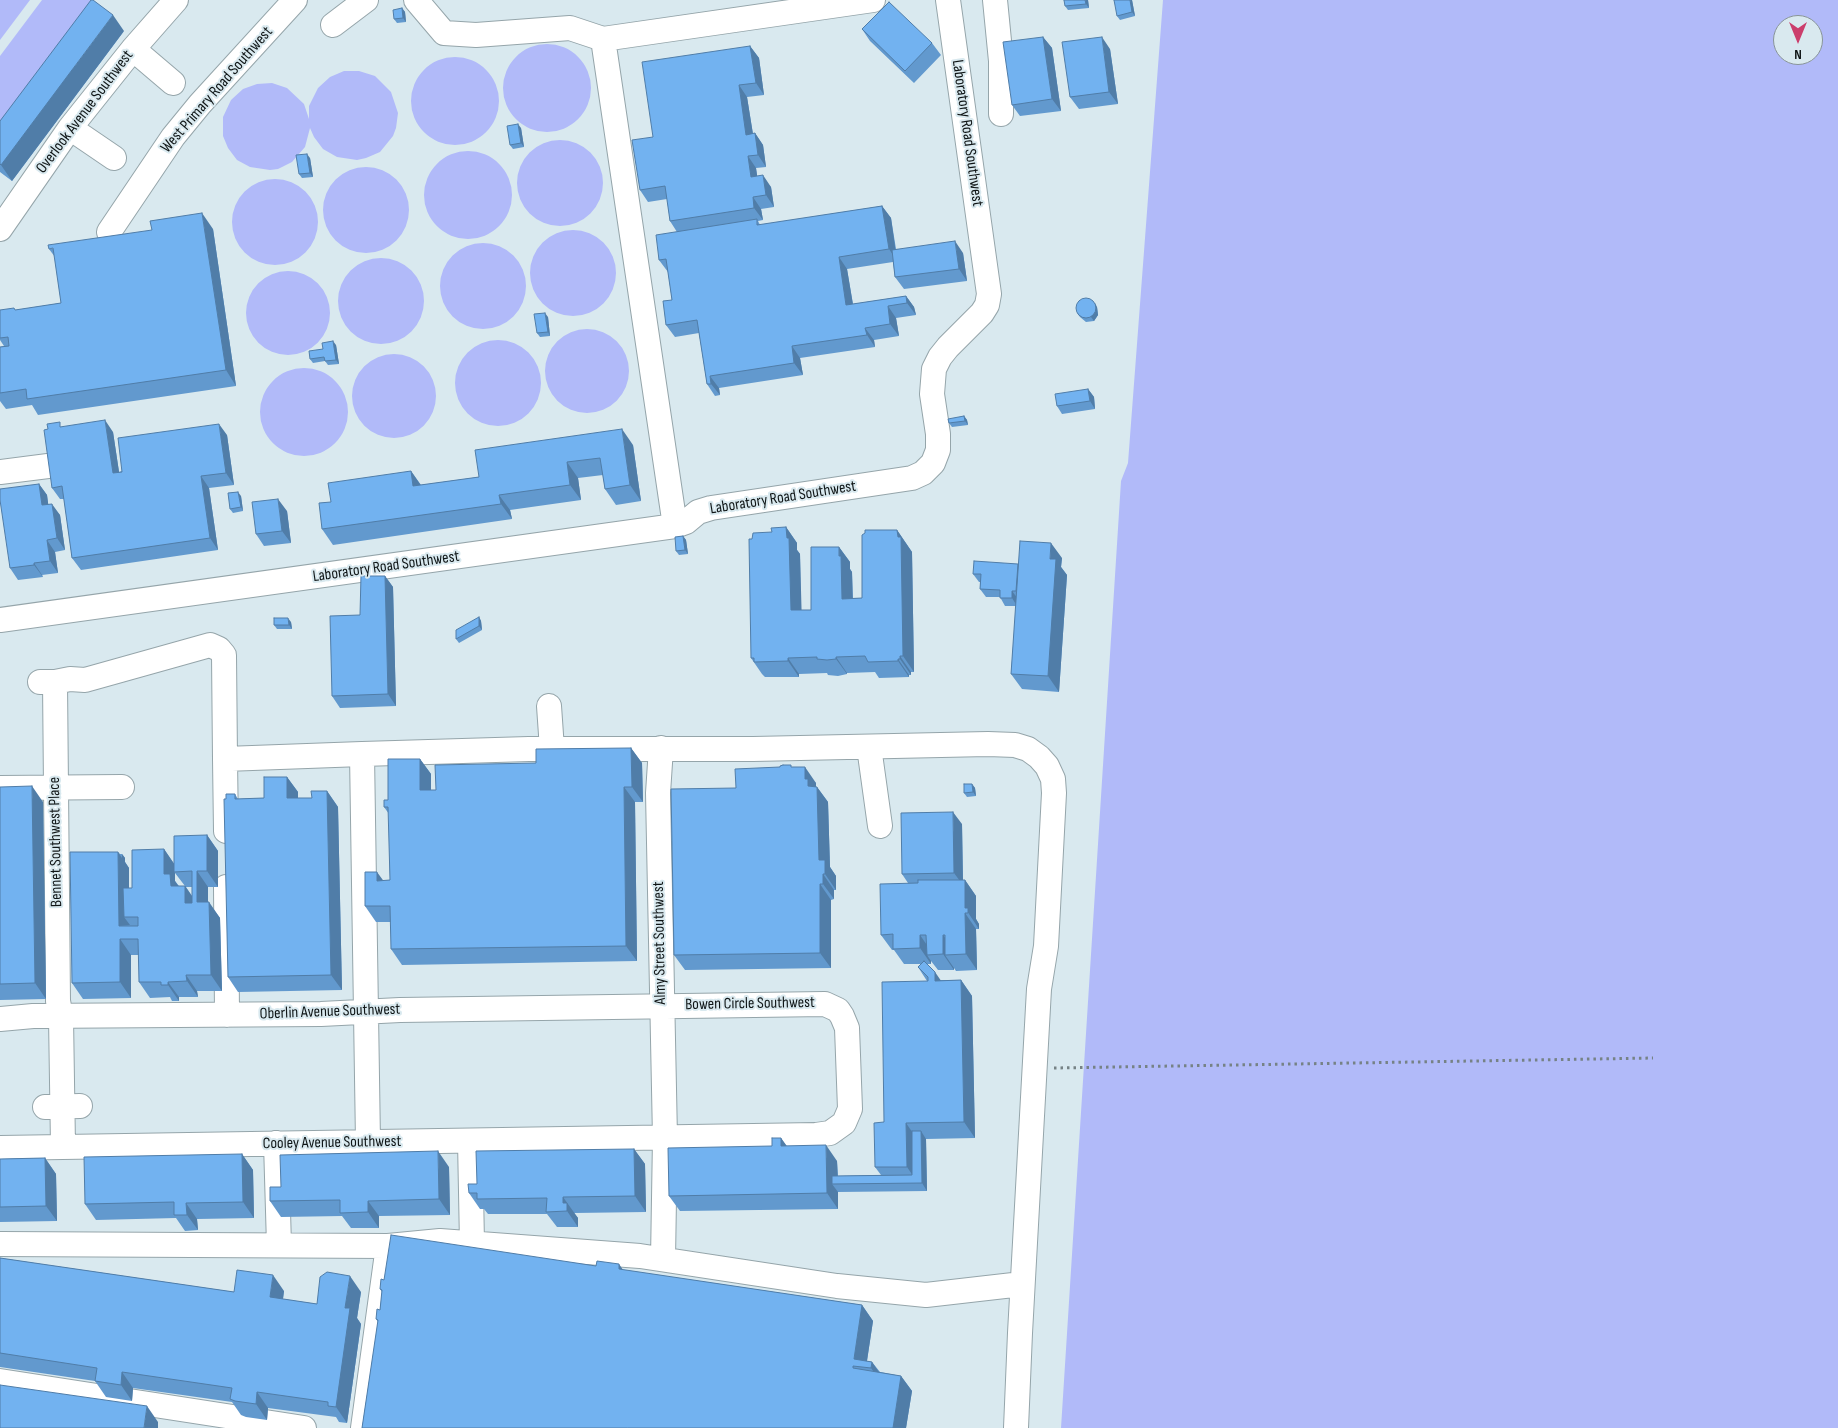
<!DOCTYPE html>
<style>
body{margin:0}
#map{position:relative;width:1838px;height:1428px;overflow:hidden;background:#d9e9ef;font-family:"Sofia Sans Condensed",sans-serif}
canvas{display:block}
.north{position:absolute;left:1773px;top:15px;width:50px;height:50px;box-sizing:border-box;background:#d9e9ef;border:1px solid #889498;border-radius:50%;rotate:180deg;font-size:14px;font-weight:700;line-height:20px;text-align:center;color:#0f1516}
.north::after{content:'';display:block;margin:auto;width:18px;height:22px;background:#cb3e6c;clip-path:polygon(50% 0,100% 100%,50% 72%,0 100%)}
</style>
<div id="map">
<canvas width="1838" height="1428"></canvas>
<div class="north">N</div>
</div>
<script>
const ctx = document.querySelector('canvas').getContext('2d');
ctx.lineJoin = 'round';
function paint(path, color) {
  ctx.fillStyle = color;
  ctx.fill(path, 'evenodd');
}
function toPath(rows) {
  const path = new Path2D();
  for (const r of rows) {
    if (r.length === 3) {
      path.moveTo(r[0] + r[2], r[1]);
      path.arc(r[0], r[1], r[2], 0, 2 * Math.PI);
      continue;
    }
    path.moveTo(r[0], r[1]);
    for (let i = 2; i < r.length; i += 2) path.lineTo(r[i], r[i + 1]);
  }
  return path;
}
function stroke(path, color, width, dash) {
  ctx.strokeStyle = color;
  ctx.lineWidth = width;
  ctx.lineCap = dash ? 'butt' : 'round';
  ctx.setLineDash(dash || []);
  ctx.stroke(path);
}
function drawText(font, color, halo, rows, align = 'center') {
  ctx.font = font + ' "Sofia Sans Condensed",sans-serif';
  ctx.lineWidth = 4;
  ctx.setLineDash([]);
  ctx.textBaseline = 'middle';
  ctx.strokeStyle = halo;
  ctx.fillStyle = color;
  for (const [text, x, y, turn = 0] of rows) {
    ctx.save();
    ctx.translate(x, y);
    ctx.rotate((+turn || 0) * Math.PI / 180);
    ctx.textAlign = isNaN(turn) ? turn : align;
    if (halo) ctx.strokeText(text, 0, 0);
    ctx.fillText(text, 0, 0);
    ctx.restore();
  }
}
paint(toPath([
 [0,0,30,0,0,40],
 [42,0,93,0,0,123,0,56],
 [1163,0,1838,0,1838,1428,1061,1428,1121,481,1128,463],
 [1783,25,1813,25,1813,55,1783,55],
 [547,88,44],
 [455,101,44],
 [344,71,359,71,375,76,391,92,398,113,396,128,393,136,380,152,366,158,357,160,337,157,323,149,314,137,310,128,305,147,292,162,278,169,270,170,250,167,237,160,228,148,223,136,223,117,231,100,243,89,257,84,272,83,287,88,304,104,309,119,309,106,318,88,330,77],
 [560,183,43],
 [468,195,44],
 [366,210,43],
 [275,222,43],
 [573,273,43],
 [483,286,43],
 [381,301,43],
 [288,313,42],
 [587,371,42],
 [498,383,43],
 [394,396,42],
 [304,412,44]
]), '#b1baf9');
const minor = toPath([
 [416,0,444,33,476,35,570,28,603,39,873,0],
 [995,0,1001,61,1001,114],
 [333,25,366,0],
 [603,39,675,526],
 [133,49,173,83],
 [70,128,114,158],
 [0,229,70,128,133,49,176,0],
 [109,232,173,137,200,104,295,0],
 [0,472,48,466],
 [0,620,675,526,686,522,698,512,711,508,912,478,923,473,933,463,938,450,938,434,932,394,934,369,940,357,948,347,982,313,987,305,989,294,948,0],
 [40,682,55,682,58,1001,61,1017,63,1146],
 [55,682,70,679,85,680,210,645,219,649,224,655,225,759],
 [549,706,552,749],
 [869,747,880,826],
 [661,748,658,793,665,1138,663,1259],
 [0,788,122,787],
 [226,831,225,759,362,754],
 [226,887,227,1015],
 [0,1019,33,1016,321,1014,400,1010,825,1004,838,1010,842,1016,847,1028,850,1109,844,1123,830,1133,816,1135,0,1148],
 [45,1107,80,1106],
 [470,1141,472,1243],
 [368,1142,362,754,529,749,753,749,988,744,1015,745,1028,749,1039,757,1047,766,1053,779,1054,793,1046,946,1039,989,1020,1333,1016,1428],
 [276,1143,279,1245],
 [0,1244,388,1246,440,1241,640,1256,837,1286,926,1295,1022,1284],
 [0,1381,304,1428],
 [363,1428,388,1246]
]);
stroke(minor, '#95a5aa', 26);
stroke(toPath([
 [1054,1068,1653,1058]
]), '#768285', 3, [2.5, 4]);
stroke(minor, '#fff', 24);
paint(toPath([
 [1088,0,1089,8,1068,10,1065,6],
 [1132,0,1135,16,1120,20,1117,16],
 [402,8,405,12,406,22,397,23,394,19],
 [862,29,932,43,941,55,914,83,870,41],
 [124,31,12,181,0,172,0,121],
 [1043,37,1052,48,1061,111,1020,116,1012,105],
 [750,46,759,58,764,95,747,97,753,134,755,133,763,145,766,167,756,168,757,176,771,187,774,207,761,209,763,220,758,221,760,225,882,206,891,218,896,249,963,253,967,281,904,289,895,277,893,262,847,269,853,304,906,296,914,307,916,315,896,318,899,336,874,340,875,347,800,358,803,375,719,388,720,395,715,396,707,384,699,333,675,337,666,325,672,300,668,272,659,260,677,232,670,221,667,199,648,202,640,190,653,137],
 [1110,49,1118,104,1079,109,1070,97],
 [521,128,524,147,513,149,510,145],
 [310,158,313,177,302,178,299,174],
 [213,229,236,386,38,415,32,405,6,409,0,401,0,347,4,346,0,340,0,310,16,310,61,303,55,257,49,249],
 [1097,307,1098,315,1094,321,1086,322,1080,317,1077,313],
 [548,317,550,336,540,337,537,333],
 [336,345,339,364,328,365,325,361,313,363,310,359,323,349],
 [1088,389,1094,397,1095,409,1062,414,1057,406],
 [964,416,967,420,968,425,952,427,949,423],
 [63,427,113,432,119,472,227,435,234,485,209,488,218,550,81,570,72,558,64,499,60,499,52,488],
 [633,445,641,501,616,505,605,489,603,475,578,478,581,500,510,510,512,519,333,545,322,529,331,502,411,471,421,485,479,477],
 [39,484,47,495,48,504,60,515,65,550,55,552,58,573,42,575,43,577,18,580,10,568],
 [241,496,243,511,233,513,230,509],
 [287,511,291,543,264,546,256,534],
 [786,527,797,543,797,550,800,554,801,610,811,610,839,547,850,562,850,569,852,572,853,598,862,598,897,530,912,552,914,672,911,672,911,675,909,675,909,677,879,678,875,672,847,673,847,674,838,676,828,675,827,673,799,674,799,677,765,677,762,674,751,658,752,539],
 [683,536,686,540,688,554,679,555,676,551],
 [1062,558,1061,567,1067,575,1059,692,1022,689,1011,674,1016,606,1005,606,1000,597,986,597,980,589,980,582,979,582,973,574,1018,564],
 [385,576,393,587,396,706,340,708,332,696,360,615],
 [479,617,481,621,482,630,459,643,456,639],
 [291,622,292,629,277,629,274,625],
 [631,748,642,763,643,802,635,802,637,961,402,965,391,949,391,922,376,922,365,906,383,881,390,880,389,814,384,807,420,759,431,774,431,790,436,790,536,763],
 [793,767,816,783,816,787,817,787,828,802,830,867,836,876,836,890,834,890,834,899,831,900,831,968,685,970,674,955,736,788],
 [287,777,298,792,298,798,312,798,327,791,338,807,342,990,238,992,228,977,226,799,235,794,238,799,264,798],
 [972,784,975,788,976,796,967,797,964,793],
 [0,787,43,802,46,999,0,1000],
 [962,824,963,880,965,880,976,896,976,919,979,924,979,929,976,929,977,970,956,971,954,968,954,970,938,970,931,961,931,964,926,964,940,980,961,980,972,996,975,1138,926,1139,927,1191,838,1192,838,1209,680,1211,669,1196,772,1146,781,1138,786,1146,837,1161,838,1176,881,1175,875,1167,884,1122,927,981,918,967,921,964,904,964,894,950,892,950,881,935,908,883,902,874],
 [207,835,218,851,218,887,208,887,208,902,220,918,222,991,197,991,198,997,179,997,179,1001,172,1001,170,997,150,998,139,982,139,955,131,955,131,998,83,999,72,983,118,852,120,854,122,854,125,858,125,862,129,868,129,888,132,888,164,849,174,864],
 [175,873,185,886,179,886,175,881],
 [186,887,192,887,192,896],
 [634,1149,645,1164,646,1212,574,1213,578,1218,578,1227,557,1227,547,1214,488,1214,484,1209,480,1209,469,1193,477,1184],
 [242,1154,253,1170,254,1218,197,1219,198,1230,185,1231,176,1218,96,1220,85,1204],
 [45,1158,56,1174,57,1221,0,1222,0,1159],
 [449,1167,450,1215,379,1216,379,1228,351,1228,342,1216,281,1217,270,1201,281,1187],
 [0,1258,234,1292,284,1291,283,1299,317,1304,361,1292,357,1318,361,1324,347,1423,339,1422,336,1417,268,1408,267,1420,246,1417,241,1415,232,1402,133,1388,132,1401,106,1397,95,1381,0,1367],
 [624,1270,862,1305,873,1321,867,1361,872,1362,880,1372,901,1376,912,1391,906,1428,362,1428,378,1322,376,1319,380,1310,382,1292,380,1289]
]), '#6299ce');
paint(toPath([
 [1085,0,1088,0,1089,8,1086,4],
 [1130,0,1132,0,1135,16,1132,12],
 [402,8,405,12,406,22,403,18],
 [113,15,124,31,12,181,1,165],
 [1043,37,1052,48,1061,111,1052,99],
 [1102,37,1110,49,1118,104,1109,92],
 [750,46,759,58,764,95,756,83],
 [739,85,747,97,755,147,746,135],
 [518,124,521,128,524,147,521,143],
 [755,133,763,145,766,167,758,155],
 [307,154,310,158,313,177,310,173],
 [748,156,756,168,759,188,751,177],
 [763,175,771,187,774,207,766,195],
 [753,197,761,209,763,220,754,208],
 [882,206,891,218,897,261,889,249],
 [202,213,213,229,236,386,226,370],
 [955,241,963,253,967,281,959,269],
 [839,257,847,269,855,317,846,305],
 [906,296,914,307,916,315,907,303],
 [1095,303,1097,307,1098,315,1094,321,1091,317],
 [888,306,896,318,899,336,890,324],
 [545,313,548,317,550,336,548,332],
 [865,328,874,340,875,347,867,335],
 [333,341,336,345,339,364,336,360],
 [792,346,800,358,803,375,794,363],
 [710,376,719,388,720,395,711,384],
 [1088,389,1094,397,1095,409,1090,401],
 [964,416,967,420,968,425,965,421],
 [105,420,113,432,121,485,113,473],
 [219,424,227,435,234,485,226,473],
 [622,429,633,445,641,501,630,485],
 [567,462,578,478,581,500,570,485],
 [411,471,422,487,413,486],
 [201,476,209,488,218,550,210,538],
 [39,484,47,495,50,517,42,505],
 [238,492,241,496,243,511,241,507],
 [499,495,510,510,512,519,501,504],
 [278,499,287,511,291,543,282,531],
 [52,504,60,515,65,550,57,538],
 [786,527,797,543,797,550,800,554,802,626,791,610],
 [897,530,912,552,914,672,903,656,898,537],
 [683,536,686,540,688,554,685,550],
 [47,540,55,552,58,573,50,561],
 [1051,543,1062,558,1061,567,1067,575,1059,692,1048,676,1050,559],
 [839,547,850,562,850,569,852,572,853,614,842,599],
 [34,563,42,575,43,577,34,565],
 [385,576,393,587,396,706,388,694],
 [1012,591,1018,599,1017,606,1012,598],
 [479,617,481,621,482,630,479,626],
 [288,618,291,622,292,629,289,625],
 [900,656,911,672,911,675,900,659],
 [836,657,847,673,847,674,836,659],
 [788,658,799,674,799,677,788,661],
 [898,659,909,675,909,677,898,661],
 [631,748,642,763,643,802,632,787],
 [420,759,431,774,431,806,420,790],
 [805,767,816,783,816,791,817,787,828,802,830,867,836,876,836,890,825,874,819,860,808,786,805,779],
 [287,777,298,792,298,814,287,798],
 [972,784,975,788,976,796,973,792],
 [32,786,43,802,46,999,35,983],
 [624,787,635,802,637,961,626,946],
 [327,791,338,807,342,990,331,975],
 [953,812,962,824,963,885,954,873],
 [207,835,218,851,218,887,207,871],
 [164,849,175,865,174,872,175,873,175,881,181,890,171,886,164,874],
 [118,852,122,858,122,854,125,858,125,862,129,868,129,917,124,917,130,925,119,926],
 [197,871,208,887,208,918,197,902],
 [377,872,388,887,377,881],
 [823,874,834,890,834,899,823,884],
 [965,880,976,896,976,919,979,924,979,929,965,908],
 [820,884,831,900,831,968,820,953],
 [185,886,196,902,196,918,185,903],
 [209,902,220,918,222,991,211,975],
 [965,913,976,929,977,970,966,954],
 [920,935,931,951,927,955,931,961,931,964,920,948],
 [943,935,954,950,945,955,954,968,954,970,943,954],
 [120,939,131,955,131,998,120,982],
 [935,972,946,988,935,981],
 [186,975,197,991,198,997,187,981],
 [961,980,972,996,975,1138,964,1122],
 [168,982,179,997,179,1001,168,985],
 [906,1123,917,1139,918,1183,907,1167],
 [921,1131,926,1139,927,1191,922,1183],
 [781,1138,792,1153,781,1146],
 [826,1145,837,1161,838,1184,832,1184,838,1192,838,1209,827,1193],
 [634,1149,645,1164,646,1212,635,1196],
 [438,1151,449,1167,450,1215,439,1199],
 [242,1154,253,1170,254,1218,243,1202],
 [45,1158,56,1174,57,1221,46,1206],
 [563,1197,578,1218,578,1227,567,1211,563,1203],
 [368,1201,379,1216,379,1228,368,1212],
 [186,1203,197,1219,198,1230,187,1215],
 [619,1264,630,1280,619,1269],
 [273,1275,284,1291,281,1313,270,1297],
 [350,1276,361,1292,357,1318,361,1324,347,1423,336,1407,345,1308],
 [862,1305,873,1321,866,1367,854,1359],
 [872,1362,883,1378,882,1384,871,1368],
 [122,1372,133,1388,132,1401,121,1385],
 [901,1376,912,1391,906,1428,893,1428],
 [257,1392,268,1408,267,1420,256,1404],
 [147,1406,158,1422,158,1428,144,1428]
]), '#507da8');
const building = toPath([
 [91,0,93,0,113,15,1,165,0,164,0,121,91,0],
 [1064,0,1085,0,1086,4,1065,6,1064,0],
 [1114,0,1130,0,1132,12,1117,16,1114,0],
 [889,2,932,43,905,71,862,29,889,2],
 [402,8,403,18,394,19,393,10,402,8],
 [1043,37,1052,99,1012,105,1003,42,1043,37],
 [1102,37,1109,92,1070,97,1062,42,1102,37],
 [750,46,756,83,739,85,746,135,755,133,758,155,748,156,751,177,763,175,766,195,753,197,754,208,670,221,665,186,640,190,632,140,653,137,642,62,750,46],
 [518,124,521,143,510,145,507,126,518,124],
 [307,154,310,173,299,174,296,155,307,154],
 [882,206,889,249,839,257,846,305,906,296,907,303,888,306,890,324,865,328,867,335,792,346,794,363,710,376,711,384,707,384,697,320,666,325,663,301,672,300,666,259,659,260,656,235,757,219,757,225,882,206],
 [202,213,226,370,27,399,26,389,0,393,0,347,9,346,8,337,0,338,0,310,14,308,15,310,61,303,53,248,49,249,48,245,152,230,150,221,202,213],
 [955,241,959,269,895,277,892,250,955,241],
 [1086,308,10],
 [545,313,548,332,537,333,534,314,545,313],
 [333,341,336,360,325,361,324,357,310,359,309,351,323,349,322,343,333,341],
 [1088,389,1090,401,1057,406,1055,394,1088,389],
 [964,416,965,421,949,423,948,419,964,416],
 [105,420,113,473,122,472,118,438,219,424,226,473,201,476,210,538,72,558,62,486,52,488,44,430,48,429,47,424,60,422,60,427,105,420],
 [622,429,630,485,605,489,600,458,567,462,570,485,499,495,501,504,322,529,319,503,331,502,328,483,411,471,413,486,479,477,475,450,622,429],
 [39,484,42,505,52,504,57,538,47,540,50,561,34,563,34,565,10,568,0,500,0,489,39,484],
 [238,492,241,507,230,509,228,493,238,492],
 [278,499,282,531,256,534,252,502,278,499],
 [786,527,787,538,789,538,791,610,811,610,811,547,839,547,839,556,841,556,842,599,862,598,862,535,865,533,865,530,897,530,898,537,901,537,903,656,900,656,900,659,898,659,898,661,868,662,865,656,836,657,836,659,827,660,817,659,817,657,788,658,788,661,754,662,754,658,751,658,749,539,752,539,753,533,772,532,771,528,786,527],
 [683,536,685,550,676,551,675,537,683,536],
 [1020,541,1051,543,1050,559,1056,559,1048,676,1011,674,1020,541],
 [974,561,1018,564,1016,591,1012,591,1012,598,1000,598,1000,590,980,589,981,574,973,574,974,561],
 [361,576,385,576,388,694,332,696,330,616,360,615,361,576],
 [479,617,479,626,456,639,456,630,479,617],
 [274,618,288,618,289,625,274,625,274,618],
 [631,748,632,787,624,787,626,946,391,949,390,906,365,906,365,872,377,872,377,881,390,880,388,807,384,807,384,800,388,800,388,759,420,759,420,790,436,790,435,765,536,763,536,749,631,748],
 [783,765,791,765,791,767,805,767,805,779,808,779,808,786,817,787,819,860,825,860,825,874,823,874,823,884,820,884,820,953,674,955,671,789,736,788,735,769,780,767,780,766,783,765],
 [264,777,287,777,287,798,312,798,311,791,327,791,331,975,228,977,224,799,226,799,226,794,235,794,235,799,264,798,264,777],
 [964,784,972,784,973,792,964,793,964,784],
 [32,786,35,983,0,984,0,787,32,786],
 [953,812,954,873,902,874,901,813,953,812],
 [207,835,207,871,197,871,197,902,209,902,211,975,186,975,187,981,168,982,168,985,161,985,161,982,139,982,138,939,120,939,120,982,72,983,70,852,118,852,119,926,138,926,138,917,124,917,123,888,132,888,132,850,164,849,164,874,170,874,171,886,185,886,185,903,192,903,192,871,174,872,174,836,207,835],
 [918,880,965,880,965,908,968,908,968,913,965,913,966,954,945,955,945,935,943,935,943,954,927,955,926,935,920,935,920,948,893,949,893,934,881,935,880,884,918,883,918,880],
 [924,961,935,972,935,981,961,980,964,1122,906,1123,907,1167,875,1167,874,1123,884,1122,882,982,928,981,928,977,918,967,924,961],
 [912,1131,921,1131,922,1183,832,1184,832,1176,912,1175,912,1131],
 [772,1138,781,1138,781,1146,826,1145,827,1193,669,1196,668,1148,772,1146,772,1138],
 [634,1149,635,1196,563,1197,563,1203,567,1203,567,1211,546,1212,547,1198,477,1199,477,1193,469,1193,468,1184,477,1184,476,1151,634,1149],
 [438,1151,439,1199,368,1201,368,1212,340,1213,340,1200,270,1201,270,1187,281,1187,280,1155,438,1151],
 [242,1154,243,1202,186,1203,187,1215,174,1215,174,1202,85,1204,84,1157,242,1154],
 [45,1158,46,1206,0,1207,0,1159,45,1158],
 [391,1235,596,1266,597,1261,619,1264,619,1269,862,1305,854,1359,872,1362,871,1368,853,1366,853,1368,901,1376,893,1428,362,1428,378,1320,376,1319,377,1309,380,1310,382,1290,380,1289,381,1279,384,1280,391,1235],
 [0,1258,234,1292,237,1270,273,1275,270,1297,317,1304,320,1277,327,1272,350,1276,345,1308,350,1308,336,1407,328,1406,328,1402,257,1392,256,1404,235,1401,230,1399,232,1388,122,1372,121,1385,95,1381,97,1368,0,1353,0,1258],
 [0,1385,147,1406,144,1428,0,1428,0,1385]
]);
paint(building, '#72b2f0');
stroke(building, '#507da8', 1);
drawText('16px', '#0f1516', '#d9e9ef', [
 ["West Primary Road Southwest",217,90,-49],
 ["Overlook Avenue Southwest",85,112,-53],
 ["Laboratory Road Southwest",967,133,82],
 ["Laboratory Road Southwest",783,498,-9],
 ["Laboratory Road Southwest",386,567,-8],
 ["Bennet Southwest Place",56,842,-91],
 ["Almy Street Southwest",660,943,-91],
 ["Bowen Circle Southwest",750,1004,-1],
 ["Oberlin Avenue Southwest",330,1012,-2],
 ["Cooley Avenue Southwest",332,1143,-1]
]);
</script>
